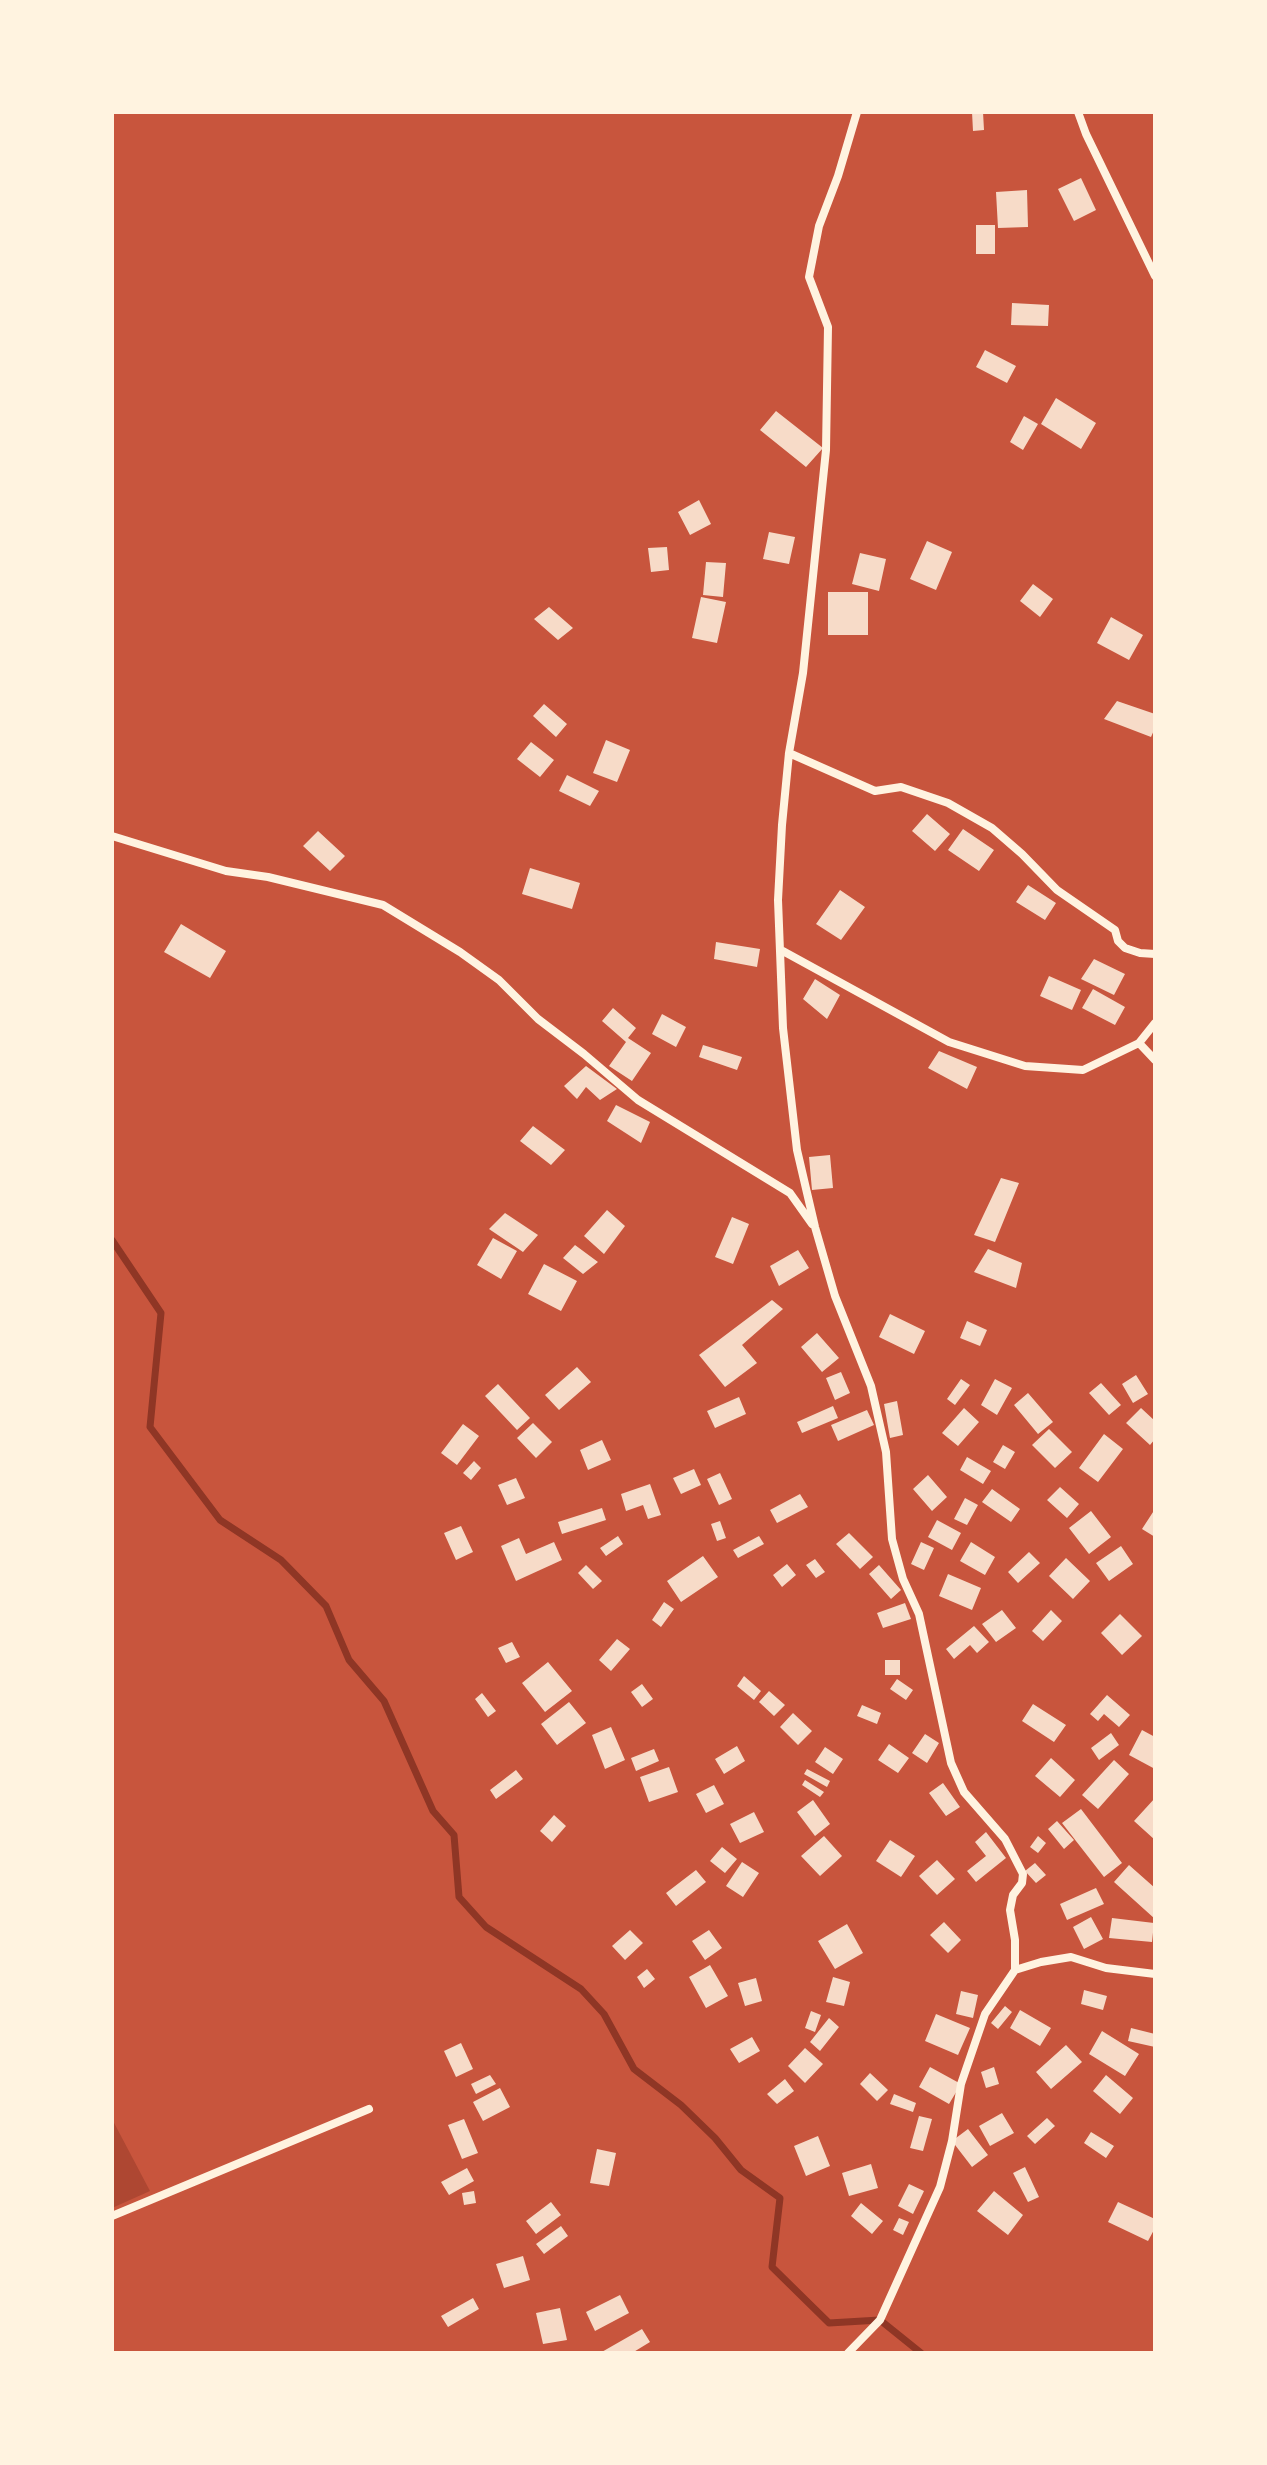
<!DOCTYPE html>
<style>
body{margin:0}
#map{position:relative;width:1267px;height:2465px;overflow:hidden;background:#c8553d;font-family:Barlow,sans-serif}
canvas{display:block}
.frame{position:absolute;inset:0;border:114px solid #fff3e0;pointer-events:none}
</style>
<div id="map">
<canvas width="1267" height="2465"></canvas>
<div class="frame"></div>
</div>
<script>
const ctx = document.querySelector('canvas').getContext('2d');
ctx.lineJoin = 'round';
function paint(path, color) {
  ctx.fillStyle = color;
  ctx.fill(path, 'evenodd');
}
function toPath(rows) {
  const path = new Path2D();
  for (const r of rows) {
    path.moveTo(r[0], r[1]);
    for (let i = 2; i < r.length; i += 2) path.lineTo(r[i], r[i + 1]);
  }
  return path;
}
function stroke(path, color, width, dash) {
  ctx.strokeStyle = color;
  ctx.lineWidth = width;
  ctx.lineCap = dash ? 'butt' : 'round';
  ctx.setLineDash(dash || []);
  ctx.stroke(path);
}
paint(toPath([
 [112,2119,150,2191,112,2208]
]), '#ae4732');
stroke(toPath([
 [112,1240,161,1313,150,1427,220,1520,281,1560,326,1606,349,1660,384,1701,433,1811,454,1835,459,1897,486,1927,581,1989,604,2014,634,2069,681,2105,715,2138,741,2170,780,2198,772,2267,829,2323,880,2320,921,2353]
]), '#8f3625', 7);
paint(toPath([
 [972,112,983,112,984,130,973,131],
 [1081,178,1096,210,1074,221,1058,189],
 [1027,190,1028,227,998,228,996,192],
 [976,225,995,225,995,254,976,254],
 [1012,303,1049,305,1048,326,1011,325],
 [985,350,1016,366,1007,383,976,367],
 [1056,398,1096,423,1081,449,1041,424],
 [776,411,823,448,806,467,760,430],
 [1024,416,1038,424,1023,450,1010,442],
 [699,500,711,524,690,535,678,512],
 [769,532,795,537,789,564,763,559],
 [927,541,952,552,936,590,910,579],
 [667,547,669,570,651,572,648,548],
 [860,553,886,559,879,591,852,584],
 [706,562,726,563,723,597,703,595],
 [1033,584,1053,599,1040,617,1020,601],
 [828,592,868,592,868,635,828,635],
 [701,597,726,602,717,643,692,638],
 [549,607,573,628,558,640,534,619],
 [1111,617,1143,635,1129,660,1097,643],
 [1117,701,1155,714,1155,728,1151,737,1104,719],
 [544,704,567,724,556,737,533,716],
 [606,740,630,750,617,782,593,773],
 [531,742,554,760,540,777,517,759],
 [567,775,599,791,590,806,559,791],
 [927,814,950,834,935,851,912,831],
 [963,829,994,850,979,871,948,850],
 [318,831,345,856,330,871,303,846],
 [530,868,580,883,572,909,522,894],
 [1028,885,1056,903,1045,920,1016,902],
 [840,890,865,907,841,940,816,924],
 [181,924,226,951,210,978,164,952],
 [716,942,760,949,757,967,714,959],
 [1094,959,1125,974,1114,995,1081,979],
 [1049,976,1081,990,1072,1010,1040,996],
 [815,979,840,995,827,1019,803,999],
 [1093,989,1125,1007,1115,1025,1082,1008],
 [613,1008,636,1028,628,1038,651,1053,632,1081,609,1066,626,1042,602,1021],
 [662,1014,686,1027,676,1047,652,1034],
 [703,1045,742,1057,737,1070,699,1057],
 [939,1051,977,1067,967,1089,928,1068],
 [586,1066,617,1089,600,1100,586,1087,577,1099,564,1086],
 [616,1105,650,1122,641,1143,607,1121],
 [533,1126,565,1150,551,1165,520,1141],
 [830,1155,833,1188,812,1190,809,1157],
 [1001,1178,1019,1183,995,1242,974,1235],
 [607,1210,625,1226,604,1254,584,1236],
 [505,1213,538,1235,523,1252,489,1229],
 [732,1217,749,1224,733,1264,715,1257],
 [493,1238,517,1251,501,1279,477,1265],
 [575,1245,598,1262,583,1274,563,1258],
 [988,1249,1022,1263,1016,1288,974,1272],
 [798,1250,809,1268,779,1286,770,1266],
 [544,1264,577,1281,561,1311,528,1294],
 [772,1300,783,1309,742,1345,757,1363,725,1387,699,1355],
 [890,1314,925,1331,914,1354,879,1337],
 [967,1321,987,1330,980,1346,960,1338],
 [817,1333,839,1358,822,1372,801,1347],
 [577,1367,591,1382,559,1410,545,1395],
 [841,1372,850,1393,835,1400,826,1378],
 [1136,1375,1148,1394,1133,1403,1122,1384],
 [961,1379,970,1385,955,1405,947,1399],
 [995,1379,1012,1388,997,1415,981,1405],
 [1101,1383,1121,1405,1109,1415,1089,1393],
 [498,1384,530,1418,517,1430,485,1396],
 [1028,1393,1053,1422,1038,1434,1014,1405],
 [739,1397,746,1414,715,1428,707,1411],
 [897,1401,903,1435,890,1438,884,1404],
 [833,1406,838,1418,802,1433,797,1422],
 [964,1408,979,1422,958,1446,942,1433],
 [1141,1408,1155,1421,1155,1439,1150,1445,1126,1423],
 [867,1410,874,1425,838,1441,831,1425],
 [533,1423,552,1442,536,1458,517,1438],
 [463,1424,479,1436,457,1465,441,1453],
 [1049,1429,1072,1452,1055,1468,1032,1445],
 [1104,1434,1123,1449,1098,1482,1079,1468],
 [602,1440,611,1460,588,1470,580,1450],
 [1003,1445,1015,1452,1005,1469,993,1462],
 [967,1457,991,1471,983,1484,960,1470],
 [474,1461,481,1468,471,1480,463,1473],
 [694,1469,701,1485,681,1494,673,1478],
 [720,1473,732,1499,719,1505,707,1479],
 [928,1475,947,1497,932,1511,913,1489],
 [516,1478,525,1498,507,1505,498,1485],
 [650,1484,661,1515,648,1519,643,1505,626,1511,621,1494],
 [1060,1487,1079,1504,1067,1518,1047,1500],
 [992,1489,1020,1509,1011,1522,982,1502],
 [800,1494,808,1507,777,1523,770,1510],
 [965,1498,978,1505,967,1525,954,1519],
 [602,1508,606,1520,562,1534,558,1522],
 [1155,1509,1155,1537,1142,1529],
 [1091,1511,1111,1537,1089,1554,1069,1528],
 [937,1520,961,1533,952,1550,928,1537],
 [720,1521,726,1538,717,1541,711,1524],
 [461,1526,473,1552,456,1560,444,1533],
 [849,1533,873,1557,860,1569,836,1544],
 [618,1536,623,1544,606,1556,600,1548],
 [759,1536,764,1544,738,1558,733,1550],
 [519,1538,526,1554,554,1542,562,1560,516,1581,501,1546],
 [921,1542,934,1548,924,1570,911,1564],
 [971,1542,995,1557,985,1575,960,1561],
 [1121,1546,1133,1564,1109,1581,1096,1563],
 [1029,1552,1040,1563,1018,1583,1008,1572],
 [703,1556,718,1577,681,1602,667,1581],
 [1066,1558,1090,1581,1073,1599,1049,1576],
 [815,1559,825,1572,816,1578,806,1565],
 [787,1564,796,1575,782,1587,773,1575],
 [586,1565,602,1581,593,1589,578,1573],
 [879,1565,901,1590,891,1599,869,1574],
 [948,1574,981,1588,972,1610,939,1596],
 [664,1602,674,1609,661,1627,652,1620],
 [905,1603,911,1619,883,1628,877,1613],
 [1002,1610,1016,1628,996,1642,982,1624],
 [1051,1610,1062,1621,1043,1641,1032,1631],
 [1120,1614,1142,1636,1122,1655,1101,1633],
 [974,1626,989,1642,977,1653,970,1645,954,1659,946,1649],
 [617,1639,630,1649,611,1671,599,1660],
 [512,1642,520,1657,506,1663,498,1648],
 [885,1660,900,1660,900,1675,885,1675],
 [548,1662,572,1691,545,1712,522,1683],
 [744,1676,761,1691,754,1700,737,1686],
 [897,1679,913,1690,906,1700,890,1689],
 [642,1684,653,1699,642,1707,631,1692],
 [769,1691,785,1705,774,1716,759,1702],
 [482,1693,496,1711,488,1717,475,1699],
 [1107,1695,1130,1715,1119,1727,1104,1714,1098,1721,1090,1714],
 [569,1702,586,1723,557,1745,541,1724],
 [1033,1704,1066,1725,1054,1742,1022,1721],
 [862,1705,881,1713,877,1724,857,1716],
 [793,1713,812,1731,798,1745,780,1727],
 [611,1727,625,1760,605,1769,592,1735],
 [1142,1730,1155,1737,1155,1769,1129,1755],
 [1111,1733,1119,1745,1099,1760,1091,1748],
 [925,1734,939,1743,927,1763,912,1753],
 [889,1744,909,1758,898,1773,878,1760],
 [737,1746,745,1761,724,1774,715,1759],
 [825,1747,843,1759,833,1774,815,1762],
 [654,1749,659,1761,636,1771,631,1758],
 [1051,1758,1075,1780,1060,1797,1035,1776],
 [1114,1760,1129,1774,1098,1809,1082,1795],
 [669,1767,678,1792,649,1802,640,1777],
 [807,1769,830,1781,827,1787,804,1774],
 [516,1770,523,1779,496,1799,490,1790],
 [805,1780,824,1792,820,1797,802,1785],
 [943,1783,960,1807,946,1816,929,1793],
 [714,1785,724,1804,706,1813,696,1794],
 [1155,1798,1155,1840,1134,1821],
 [813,1800,830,1824,815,1836,797,1812],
 [1081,1809,1122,1863,1104,1877,1062,1823],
 [754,1812,764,1832,740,1843,730,1824],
 [554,1815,566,1826,552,1842,540,1831],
 [1057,1821,1074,1840,1064,1849,1048,1829],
 [986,1832,1006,1858,976,1882,967,1871,986,1856,975,1842],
 [824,1836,842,1856,820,1876,801,1856],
 [1038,1836,1046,1843,1038,1853,1030,1847],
 [890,1840,915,1856,901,1877,876,1861],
 [722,1847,737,1859,725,1873,710,1861],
 [937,1860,955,1879,937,1895,919,1876],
 [742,1862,759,1873,743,1897,726,1886],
 [1035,1863,1046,1875,1036,1883,1025,1871],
 [1129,1865,1155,1888,1155,1919,1114,1882],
 [696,1870,706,1882,676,1906,666,1893],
 [1096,1888,1104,1904,1067,1920,1060,1904],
 [1091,1917,1103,1939,1084,1949,1073,1927],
 [1112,1918,1154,1923,1152,1942,1109,1938],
 [944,1922,961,1940,948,1953,930,1935],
 [847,1924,863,1953,835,1969,818,1941],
 [630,1930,643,1943,625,1960,612,1946],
 [709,1930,722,1948,705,1960,692,1941],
 [710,1965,728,1996,706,2008,689,1977],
 [647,1969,655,1979,644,1988,637,1977],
 [833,1977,850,1982,844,2006,826,2002],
 [756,1978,762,2001,745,2006,738,1983],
 [1084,1990,1107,1996,1103,2010,1081,2004],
 [961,1991,978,1995,973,2018,956,2014],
 [1005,2006,1012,2012,998,2029,991,2023],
 [1020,2010,1051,2028,1040,2046,1010,2028],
 [811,2011,821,2015,815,2032,805,2028],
 [936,2014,970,2028,958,2055,925,2041],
 [829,2018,839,2027,820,2051,810,2042],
 [1131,2028,1155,2034,1155,2047,1128,2041],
 [1102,2031,1139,2054,1125,2076,1089,2054],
 [752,2037,760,2051,739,2063,730,2049],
 [461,2043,473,2069,456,2077,444,2051],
 [1066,2045,1082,2062,1051,2089,1036,2072],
 [805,2048,823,2064,805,2083,788,2066],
 [930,2067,961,2084,949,2104,919,2087],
 [994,2067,999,2084,986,2088,981,2072],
 [870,2073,888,2090,877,2101,860,2084],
 [490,2075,496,2084,476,2094,471,2084],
 [1106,2075,1133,2098,1120,2114,1093,2091],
 [785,2079,794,2091,777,2104,767,2094],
 [500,2088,510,2107,483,2121,473,2102],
 [894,2094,916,2103,913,2112,890,2104],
 [1002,2113,1014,2133,990,2146,979,2126],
 [919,2116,932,2119,923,2151,910,2148],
 [1047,2118,1055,2126,1035,2144,1027,2136],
 [464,2119,478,2153,462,2159,448,2125],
 [968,2129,988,2155,972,2167,952,2141],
 [1091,2132,1114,2146,1106,2158,1084,2143],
 [818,2136,830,2166,806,2176,794,2146],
 [597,2149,616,2153,609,2186,590,2183],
 [871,2164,878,2188,849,2196,842,2173],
 [1025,2167,1039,2197,1028,2202,1013,2173],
 [467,2168,474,2181,449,2195,441,2182],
 [909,2184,924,2191,913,2214,898,2206],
 [474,2191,476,2203,464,2205,462,2193],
 [994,2191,1023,2215,1008,2235,977,2211],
 [551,2202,561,2215,536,2234,526,2221],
 [1118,2202,1155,2219,1155,2228,1148,2241,1108,2222],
 [861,2203,883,2221,872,2234,851,2216],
 [899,2218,909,2222,903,2235,893,2230],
 [561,2226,568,2236,544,2254,536,2244],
 [523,2256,530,2280,504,2288,496,2264],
 [620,2295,629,2313,595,2331,586,2312],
 [473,2298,479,2309,448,2327,441,2316],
 [560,2308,567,2340,543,2344,536,2313],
 [642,2329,650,2342,632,2353,600,2353]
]), '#f7dbc8');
stroke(toPath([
 [1078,112,1086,134,1155,276],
 [789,753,875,791,901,787,948,803,992,828,1022,854,1057,890,1115,930,1118,941,1125,948,1140,953,1155,954],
 [112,836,226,871,268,877,383,905,460,952,499,980,538,1019,584,1054,638,1100,790,1193,812,1224],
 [781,950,949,1042,1025,1066,1083,1070,1139,1043,1155,1023],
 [1139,1043,1155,1060],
 [1015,1970,1041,1962,1071,1957,1106,1968,1155,1974],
 [112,2216,369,2109],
 [848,2353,880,2320,940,2187,952,2141,961,2084,985,2014,1015,1970,1015,1940,1010,1910,1013,1895,1022,1883,1023,1874,1005,1839,964,1792,951,1763,919,1614,903,1579,892,1539,886,1452,871,1386,835,1296,815,1227,797,1150,783,1028,778,900,782,825,789,753,803,673,826,450,828,327,809,277,819,226,838,176,857,112]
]), '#fff3e0', 8);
</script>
